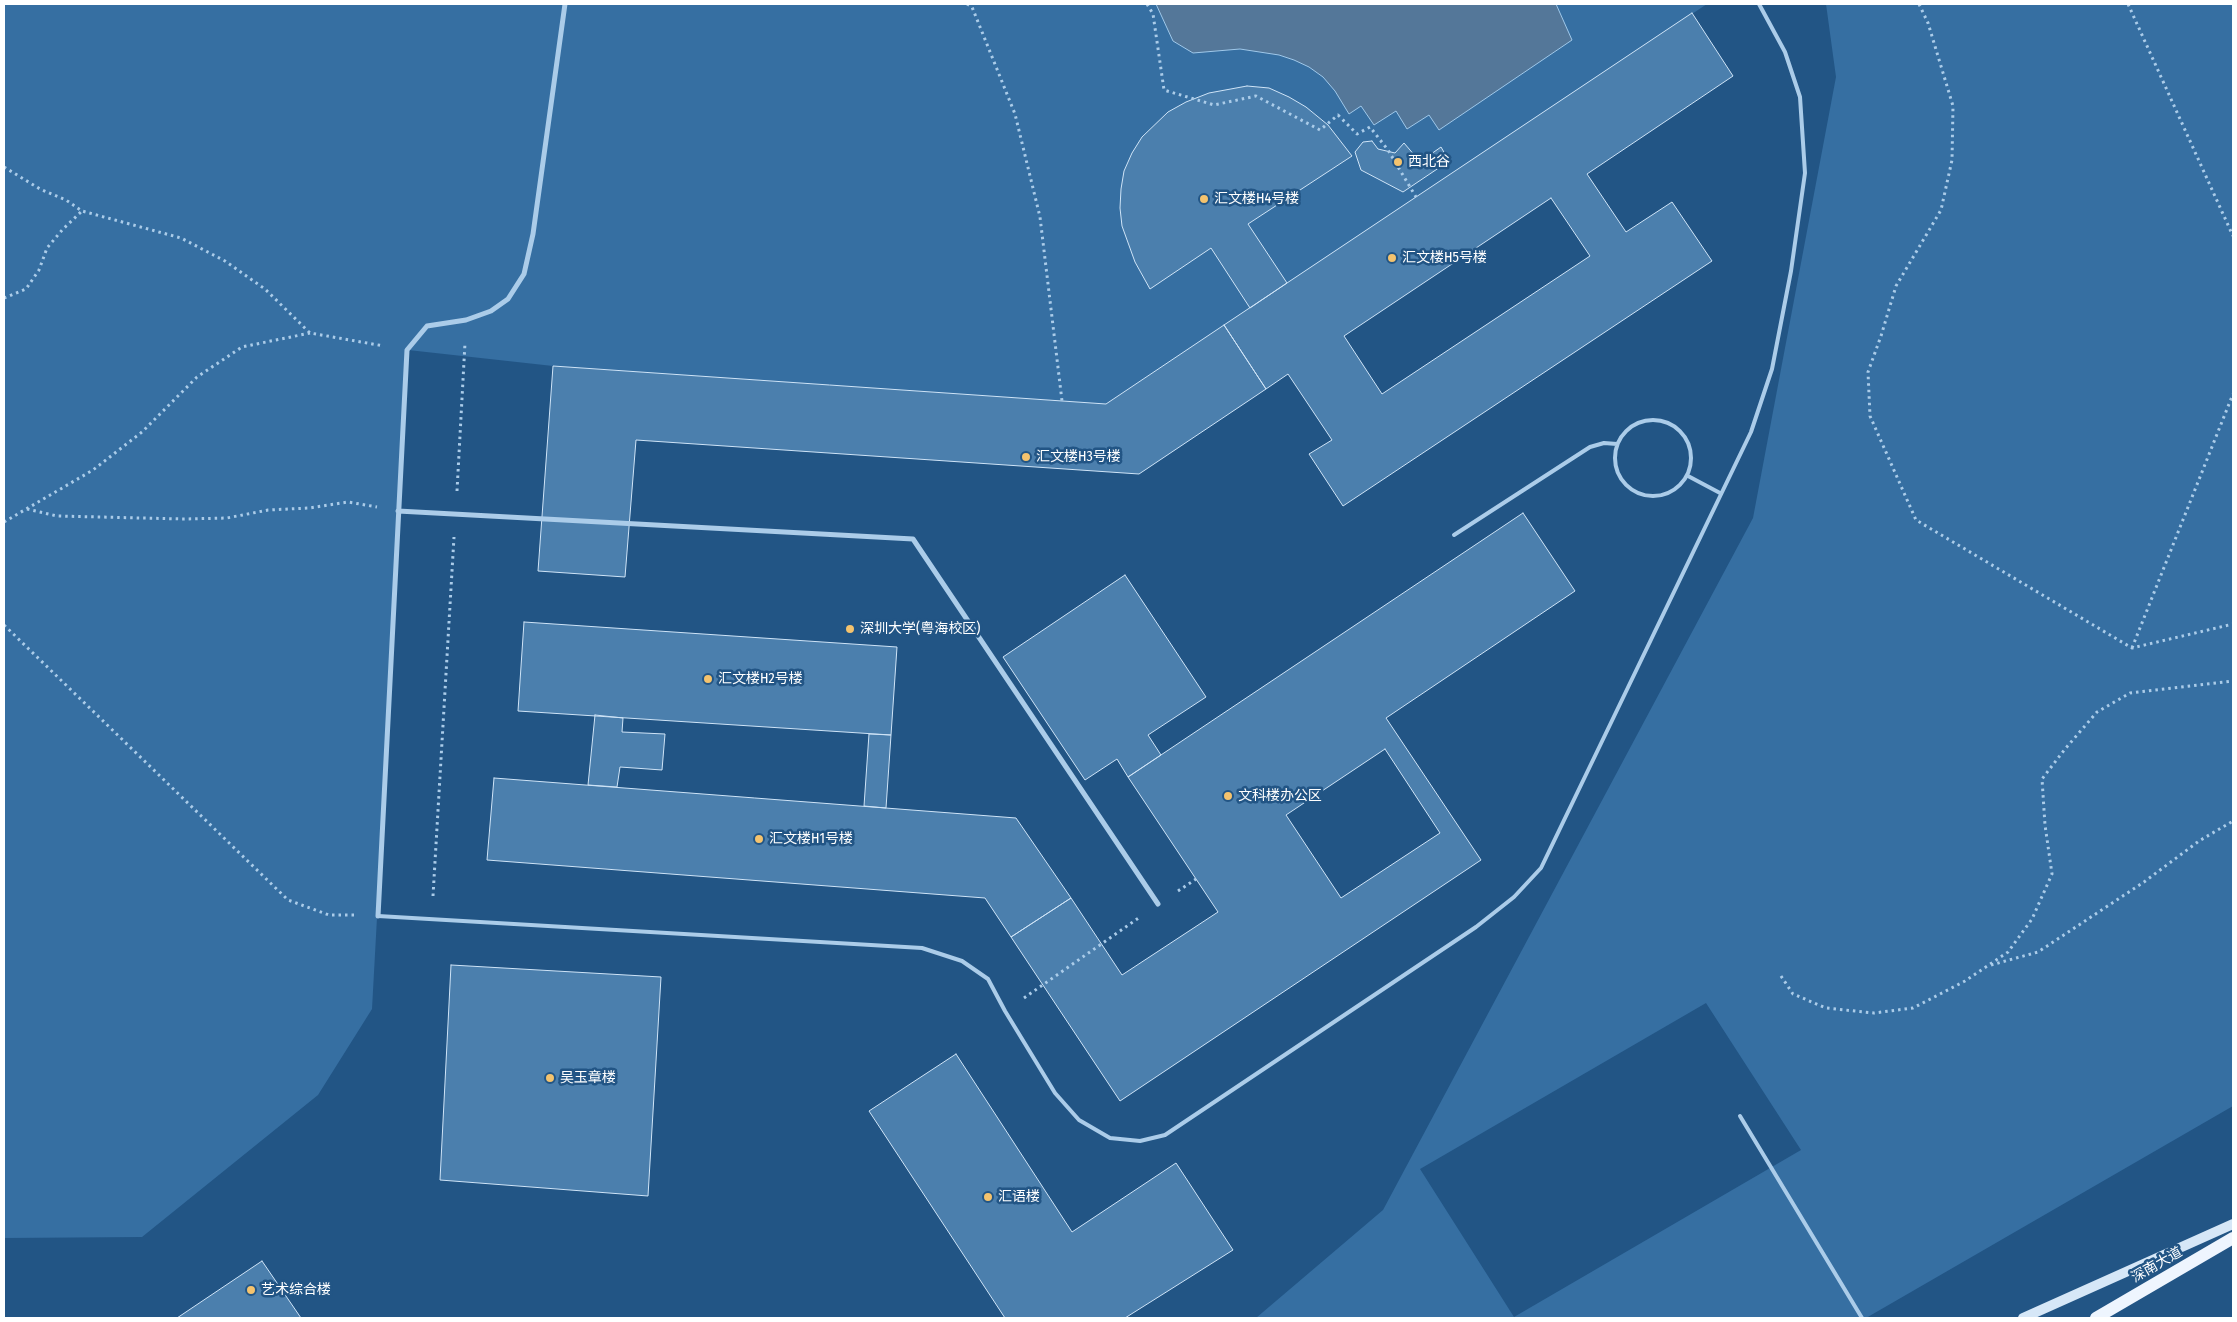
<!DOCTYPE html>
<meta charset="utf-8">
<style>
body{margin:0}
#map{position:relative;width:2237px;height:1322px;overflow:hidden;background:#225585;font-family:"Fira Sans Condensed",sans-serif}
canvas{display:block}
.frame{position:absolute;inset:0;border:5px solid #fff;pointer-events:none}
</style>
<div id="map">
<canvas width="2237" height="1322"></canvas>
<div class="frame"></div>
</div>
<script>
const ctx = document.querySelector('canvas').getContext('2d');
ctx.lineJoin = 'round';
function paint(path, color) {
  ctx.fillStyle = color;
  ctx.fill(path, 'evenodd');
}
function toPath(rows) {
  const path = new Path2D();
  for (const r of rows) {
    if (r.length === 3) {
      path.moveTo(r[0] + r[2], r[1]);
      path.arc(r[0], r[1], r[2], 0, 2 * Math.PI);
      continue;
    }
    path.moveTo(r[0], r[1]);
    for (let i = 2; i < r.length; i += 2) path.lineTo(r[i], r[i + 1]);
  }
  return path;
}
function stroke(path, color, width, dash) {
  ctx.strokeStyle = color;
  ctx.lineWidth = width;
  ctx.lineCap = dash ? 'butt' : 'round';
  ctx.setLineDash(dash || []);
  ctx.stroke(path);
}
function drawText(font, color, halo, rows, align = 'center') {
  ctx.font = font + ' "Fira Sans Condensed","Noto Sans SC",sans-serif';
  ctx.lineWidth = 5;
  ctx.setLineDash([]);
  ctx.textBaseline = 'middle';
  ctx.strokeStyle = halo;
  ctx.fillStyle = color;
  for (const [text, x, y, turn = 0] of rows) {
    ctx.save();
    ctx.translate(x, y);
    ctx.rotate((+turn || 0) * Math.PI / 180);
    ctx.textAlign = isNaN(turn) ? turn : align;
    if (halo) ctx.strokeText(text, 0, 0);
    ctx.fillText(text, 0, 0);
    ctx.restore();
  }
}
paint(toPath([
 [4,4,1707,4,1106,404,553,366,408,350,372,1009,318,1095,142,1237,4,1238],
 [1826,4,2233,4,2233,1106,1866,1318,1256,1318,1383,1210,1753,518,1836,77],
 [1706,1003,1801,1150,1514,1317,1420,1169]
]), '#366fa2');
const water = toPath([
 [1156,4,1556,4,1572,40,1439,130,1429,115,1407,129,1396,111,1374,125,1361,106,1349,114,1335,91,1323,77,1309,67,1294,60,1279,55,1240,49,1193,53,1173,41,1156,4]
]);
paint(water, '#547799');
stroke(water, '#9fc8ea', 1);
const building = toPath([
 [1692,13,1733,76,1587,174,1626,232,1672,202,1712,261,1343,506,1309,454,1332,440,1288,374,1266,389,1224,325,1692,13],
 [1551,198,1590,256,1382,394,1344,336,1551,198],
 [1247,86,1269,88,1289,97,1306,107,1328,125,1352,156,1248,224,1287,283,1250,308,1211,248,1150,289,1135,262,1122,226,1120,208,1121,189,1124,171,1132,153,1142,137,1168,112,1186,102,1209,93,1247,86],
 [1372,141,1378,149,1395,153,1404,143,1416,157,1424,159,1441,147,1449,161,1403,192,1361,170,1355,152,1363,142,1372,141],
 [1224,325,1266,389,1139,474,636,440,625,577,538,571,553,366,1106,404,1224,325],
 [1523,513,1575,591,1386,718,1481,860,1120,1101,1011,937,1071,898,1122,975,1218,912,1128,777,1523,513],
 [1385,749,1440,833,1341,898,1286,815,1385,749],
 [1125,575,1206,697,1148,735,1161,755,1128,777,1117,759,1085,780,1003,657,1125,575],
 [524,622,897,647,891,735,518,711,524,622],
 [595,715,623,718,622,732,665,734,662,770,620,767,617,787,588,785,595,715],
 [869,734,891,735,886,808,864,806,869,734],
 [494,778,1016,818,1071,898,1011,937,985,898,487,860,494,778],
 [451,965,661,977,648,1196,440,1180,451,965],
 [956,1054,1072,1232,1176,1163,1233,1250,1125,1318,1005,1318,869,1111,956,1054],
 [262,1261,301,1318,177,1318,262,1261]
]);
paint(building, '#4b7fad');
stroke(building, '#cfe4f7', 1);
stroke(toPath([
 [967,4,972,7,1015,114,1040,217,1062,401],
 [1147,4,1153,14,1164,90,1214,105,1256,96,1320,130,1338,115,1357,134,1370,127,1388,150,1416,197],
 [1919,4,1928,23,1953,106,1952,160,1941,210,1896,286,1881,336,1868,372,1870,416,1916,520,2132,648,2233,624],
 [2128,4,2233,236],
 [4,167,40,189,66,200,82,211,181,238,225,261,265,289,310,333,384,346],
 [4,298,26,289,39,270,47,248,63,229,82,211],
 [457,491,465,343],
 [27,509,57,516,184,519,227,518,268,510,309,508,348,502,377,507],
 [4,522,93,470,142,432,197,377,242,347,310,333],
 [4,625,288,900,329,915,355,915],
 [2132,648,2233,394],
 [1178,891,1196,879],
 [433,896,454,537],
 [1991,965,2038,952,2144,882,2199,841,2233,821],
 [1781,976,1793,994,1826,1008,1874,1013,1913,1008,1965,981,2008,952,2032,919,2052,874,2045,825,2042,779,2065,749,2097,712,2130,693,2233,681],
 [1024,998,1140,917]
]), '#abcce9', 3, [2.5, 4]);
stroke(toPath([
 [1653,458,38],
 [1688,476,1720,493],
 [1454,535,1590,447,1604,443,1617,444],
 [378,916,922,948,962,961,988,979,1005,1011,1055,1093,1079,1120,1110,1138,1140,1141,1165,1135,1476,927,1514,897,1541,868,1751,432,1772,369,1791,271,1805,173,1800,97,1785,52,1759,4],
 [1740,1116,1862,1318]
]), '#abcce9', 4);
stroke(toPath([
 [398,511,913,539,1158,904],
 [378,916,407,350,427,326,466,320,491,311,508,299,524,274,533,234,565,4]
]), '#abcce9', 5);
stroke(toPath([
 [2023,1318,2233,1224]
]), '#d6e7f7', 10);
stroke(toPath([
 [2096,1318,2233,1238]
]), '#eef5fe', 12);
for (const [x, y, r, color] of [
 [1398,162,5,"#f4c36e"],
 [1204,199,5,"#f4c36e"],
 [1392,258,5,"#f4c36e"],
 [1026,457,5,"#f4c36e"],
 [850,629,5,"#f4c36e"],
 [708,679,5,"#f4c36e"],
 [1228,796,5,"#f4c36e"],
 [759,839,5,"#f4c36e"],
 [550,1078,5,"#f4c36e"],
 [988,1197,5,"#f4c36e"],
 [251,1290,5,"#f4c36e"]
]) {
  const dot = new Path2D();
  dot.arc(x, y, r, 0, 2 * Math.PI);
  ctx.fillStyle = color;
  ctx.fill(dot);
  stroke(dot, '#225585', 2);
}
drawText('14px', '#fff', '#225585', [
 ["西北谷",1408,162],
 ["汇文楼H4号楼",1214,199],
 ["汇文楼H5号楼",1402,258],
 ["汇文楼H3号楼",1036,457],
 ["深圳大学(粤海校区)",860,629],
 ["汇文楼H2号楼",718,679],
 ["文科楼办公区",1238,796],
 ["汇文楼H1号楼",769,839],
 ["吴玉章楼",560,1078],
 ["汇语楼",998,1197],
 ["艺术综合楼",261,1290]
], 'left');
drawText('14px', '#fff', '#225585', [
 ["深南大道",2157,1265,-30]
]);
</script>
